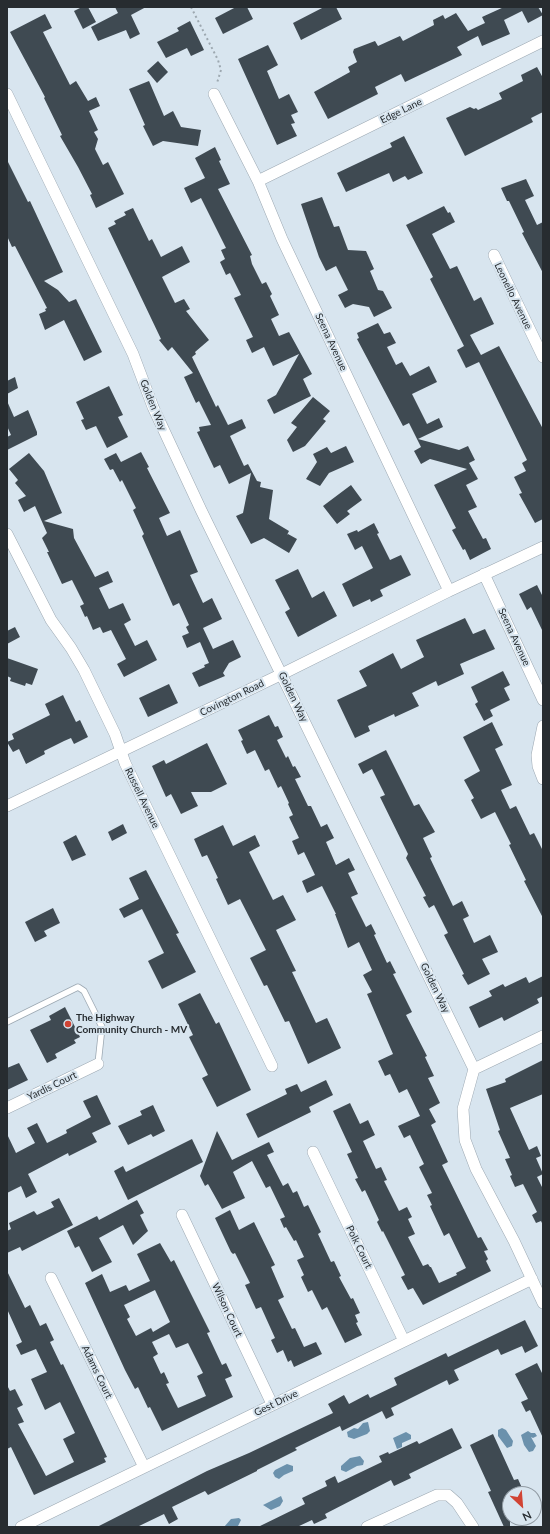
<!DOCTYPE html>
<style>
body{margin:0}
#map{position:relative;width:550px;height:1534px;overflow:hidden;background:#d8e5ef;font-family:Lato,sans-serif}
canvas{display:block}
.frame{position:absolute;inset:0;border:8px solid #272c30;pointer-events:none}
.north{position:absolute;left:502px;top:1486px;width:40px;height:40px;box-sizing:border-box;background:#d8e5ef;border:1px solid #919ba3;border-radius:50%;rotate:154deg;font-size:11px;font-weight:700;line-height:16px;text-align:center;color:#272c30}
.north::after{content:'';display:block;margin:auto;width:14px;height:18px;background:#d14434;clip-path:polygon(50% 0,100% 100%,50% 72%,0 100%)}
</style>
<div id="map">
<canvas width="550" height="1534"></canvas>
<div class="frame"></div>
<div class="north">N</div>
</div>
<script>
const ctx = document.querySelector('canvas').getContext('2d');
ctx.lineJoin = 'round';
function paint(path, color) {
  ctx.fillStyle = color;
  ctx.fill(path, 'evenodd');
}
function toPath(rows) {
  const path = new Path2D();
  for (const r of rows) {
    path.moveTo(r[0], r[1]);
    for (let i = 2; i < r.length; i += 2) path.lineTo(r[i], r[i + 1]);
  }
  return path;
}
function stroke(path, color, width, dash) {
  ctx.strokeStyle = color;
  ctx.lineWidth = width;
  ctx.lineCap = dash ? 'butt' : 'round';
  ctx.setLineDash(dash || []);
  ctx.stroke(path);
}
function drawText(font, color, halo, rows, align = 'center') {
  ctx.font = font + ' Lato,sans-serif';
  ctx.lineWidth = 4;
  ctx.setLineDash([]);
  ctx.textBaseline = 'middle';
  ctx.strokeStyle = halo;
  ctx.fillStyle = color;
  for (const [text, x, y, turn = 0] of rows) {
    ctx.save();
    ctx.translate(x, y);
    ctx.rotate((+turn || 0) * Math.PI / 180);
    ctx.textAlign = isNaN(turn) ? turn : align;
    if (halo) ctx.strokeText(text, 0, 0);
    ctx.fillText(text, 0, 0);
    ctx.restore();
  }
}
paint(toPath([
 [368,1422,370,1431,367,1434,354,1439,348,1437,347,1432,354,1428,358,1429,363,1423],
 [502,1428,506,1430,513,1441,512,1446,507,1448,498,1436,498,1430],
 [528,1431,531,1433,535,1433,537,1436,533,1438,531,1437,536,1446,533,1451,529,1452,524,1445,521,1435],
 [406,1432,411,1435,411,1439,402,1443,402,1447,397,1449,393,1438],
 [360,1456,364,1461,363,1465,357,1466,346,1472,341,1470,341,1466,350,1458],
 [287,1464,293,1466,293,1471,284,1475,279,1479,275,1477,273,1473,275,1470],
 [281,1496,283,1501,280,1506,271,1510,263,1505],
 [239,1518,241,1520,238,1526,224,1527,231,1519]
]), '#6b91ac');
paint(toPath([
 [82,7,88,7,96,22,83,29,74,11],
 [115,7,146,7,131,15,140,34,130,39,126,30,98,41,91,27,118,13],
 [236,7,247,7,253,19,223,34,215,18],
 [324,7,336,7,342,19,301,40,293,23],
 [504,7,538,7,543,15,528,23,522,11,504,20,510,34,482,46,478,36,457,47,462,55,405,82,401,74,375,87,378,94,328,119,314,92,350,72,348,67,357,62,353,52,354,49,375,41,378,46,400,36,403,41,434,25,433,20,443,15,445,19,456,13,468,31,485,23,482,17],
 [45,14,52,28,43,32,70,85,76,81,88,101,96,97,100,106,89,111,98,130,94,132,98,139,95,149,103,165,108,162,124,194,96,208,90,195,92,194,78,167,60,136,62,135,44,98,45,97,10,32],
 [190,21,204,50,191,56,187,48,166,58,157,42,179,31,177,28],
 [268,45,278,65,267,71,279,99,289,94,298,112,291,115,295,123,291,124,297,136,277,145,238,59],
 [158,61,168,72,157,83,147,71],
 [537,67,543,78,543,112,531,118,533,122,465,156,446,118,470,107,474,109,476,108,478,110,502,99,499,93,523,81,521,75],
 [149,81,164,116,173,111,181,127,201,130,198,146,163,141,153,146,143,126,145,125,129,89],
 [404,136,423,173,408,180,405,176,393,182,389,173,346,192,337,173,392,147,390,143],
 [215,147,221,160,219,161,230,184,218,189,252,255,250,256,252,264,262,284,266,282,272,294,270,296,279,315,271,319,279,336,289,332,312,374,303,379,311,396,274,414,267,400,276,395,299,354,273,366,264,347,252,353,246,340,253,337,234,298,241,295,230,273,226,275,220,262,225,259,221,250,226,248,201,198,191,203,184,188,205,178,195,158],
 [7,160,28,202,30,201,63,272,44,281,58,290,69,302,76,299,102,352,84,361,64,320,45,330,39,314,46,311,45,309,47,308,15,246,12,247,7,236],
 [526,179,534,196,525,200,537,225,543,222,543,273,522,233,524,232,509,201,507,201,501,188],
 [322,197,334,227,339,226,348,250,366,251,374,269,370,271,378,290,383,291,392,308,374,317,369,307,353,304,345,308,338,295,348,290,336,266,326,271,319,257,301,204],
 [444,206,448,213,450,212,455,222,432,234,450,269,457,266,474,301,481,297,494,324,470,335,481,355,499,346,543,429,543,519,535,523,519,494,522,493,514,477,526,471,522,463,527,460,479,362,466,368,457,350,464,346,430,279,433,277,406,225],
 [133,208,149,241,152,239,161,257,182,246,190,262,162,277,175,303,184,299,190,309,186,311,209,340,195,352,196,354,192,357,216,407,218,405,228,425,242,419,246,428,230,436,244,466,248,464,257,481,261,482,260,487,273,490,269,519,289,531,287,535,288,534,297,539,289,553,264,538,251,544,236,516,243,513,251,473,229,484,220,465,214,468,197,432,200,431,199,427,211,425,199,401,196,403,184,377,193,373,172,347,168,351,159,340,161,339,108,228,116,224,114,221,126,215,124,212],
 [378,323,384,334,390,332,396,343,387,347,396,365,402,362,410,376,429,366,437,382,412,394,427,424,439,418,443,427,418,439,459,450,468,446,475,460,469,463,478,479,466,485,477,507,468,511,483,539,486,538,491,549,470,560,465,549,463,550,452,530,456,528,434,485,467,469,430,459,421,464,414,451,421,447,409,423,403,426,357,339,359,338,357,333],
 [15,377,18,388,7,394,7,381],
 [109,386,123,415,118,417,128,437,107,448,96,426,86,430,81,420,84,419,76,402],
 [313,397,330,411,323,419,326,421,305,446,293,452,287,440,297,427,291,423],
 [7,401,14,417,28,410,37,432,37,435,7,450,7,437,11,435,7,426],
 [346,446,354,462,329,473,320,486,306,479,317,462,313,454,327,447,331,453],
 [141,452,149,467,147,468,170,513,159,518,167,536,180,530,198,572,190,575,203,603,212,598,222,619,203,628,213,649,233,640,241,657,229,663,223,673,225,676,199,687,192,673,205,667,204,665,209,663,200,642,187,648,182,636,189,633,186,627,189,625,179,603,173,606,169,597,142,536,144,534,133,510,136,508,122,480,120,482,113,469,110,470,104,459,116,453,121,462],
 [29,453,44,471,62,513,44,521,73,529,74,538,95,577,108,571,113,582,99,588,109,609,123,603,131,620,124,624,135,646,147,640,157,660,124,677,117,664,126,659,111,630,103,633,100,627,93,630,87,616,85,617,80,606,84,604,72,580,62,584,47,552,49,552,42,538,47,533,35,506,24,512,18,500,26,496,15,483,18,480,9,469],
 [351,485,362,500,347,511,350,514,337,524,323,506],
 [374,523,379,533,377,534,390,560,401,555,411,575,380,590,383,596,371,602,370,599,353,607,342,584,373,568,362,546,355,550,347,534,357,530,358,532],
 [298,569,312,598,324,591,337,616,298,637,285,612,290,609,275,580],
 [537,585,543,597,543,632,531,607,527,610,519,594],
 [465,618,473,634,485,629,495,649,460,664,464,674,438,686,436,681,412,693,419,706,395,717,394,714,368,726,370,731,355,738,337,700,367,686,359,671,393,653,401,669,424,657,416,640],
 [15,627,20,637,7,644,7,631],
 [7,658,38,669,32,685,26,683,25,686,10,681,11,678,7,676],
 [503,671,510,685,504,688,510,700,490,710,493,716,484,721,475,704,478,702,471,687],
 [169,684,178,703,148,717,139,698],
 [63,695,76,722,80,720,88,737,74,744,71,738,64,741,44,751,45,754,26,764,19,749,13,752,7,742,14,739,12,734,50,715,45,704],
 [269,715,275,727,278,726,283,737,277,740,286,758,288,756,293,767,295,766,301,777,295,779,308,806,311,806,321,827,327,824,334,838,326,842,336,865,349,858,355,870,348,873,358,894,351,897,366,927,371,924,376,934,374,935,387,963,390,961,396,973,393,974,412,1012,406,1015,427,1056,425,1057,434,1076,428,1078,440,1103,429,1109,436,1122,431,1125,448,1162,442,1165,478,1238,481,1237,488,1250,484,1251,488,1259,486,1261,491,1271,423,1305,413,1288,408,1290,401,1277,405,1275,383,1231,382,1232,377,1222,379,1220,365,1190,362,1192,355,1179,358,1178,347,1154,352,1152,333,1111,350,1103,360,1124,368,1120,375,1135,363,1141,376,1169,381,1167,387,1180,384,1181,399,1211,407,1207,412,1217,408,1219,415,1234,408,1237,423,1266,428,1264,430,1267,431,1267,439,1283,457,1275,456,1273,466,1268,449,1233,444,1236,430,1206,432,1205,427,1195,432,1193,419,1167,424,1164,410,1135,404,1138,398,1126,420,1116,407,1089,399,1093,390,1074,385,1076,378,1061,393,1054,367,994,372,992,363,975,372,970,359,942,348,948,335,914,336,914,322,886,307,893,302,881,315,875,304,852,298,855,292,841,299,838,289,817,293,815,288,804,289,803,281,786,278,788,269,769,265,771,255,750,247,754,241,741,243,740,238,730],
 [492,722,503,745,495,749,512,785,501,790,510,809,516,806,530,835,534,833,543,851,543,918,524,881,526,880,509,845,511,844,495,812,481,819,471,800,474,798,464,780,480,771,463,737],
 [207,743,227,784,211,792,191,792,198,806,181,814,171,794,166,797,152,766,164,760,166,764],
 [386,750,414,806,419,804,435,832,423,838,432,857,430,858,453,906,462,901,469,916,463,919,474,943,490,935,498,952,482,959,490,974,468,985,462,975,464,974,444,935,448,933,434,905,429,908,423,897,426,896,406,858,408,854,380,797,385,795,372,769,363,774,358,764],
 [123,824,127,833,112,841,108,832],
 [223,825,233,846,255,835,260,846,249,852,273,900,283,895,296,920,276,930,296,971,292,972,316,1023,327,1018,341,1048,308,1064,289,1021,285,1022,267,985,264,986,250,958,266,950,240,899,228,905,216,879,218,878,207,855,202,857,194,839],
 [76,835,86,855,72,861,63,842],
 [146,870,179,933,176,934,196,972,162,989,148,961,164,953,142,909,124,918,119,909,139,899,129,878],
 [53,908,60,923,44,931,47,936,35,942,25,922],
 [543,976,543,996,537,999,539,1003,504,1021,502,1017,479,1028,469,1007,492,996,489,991,503,984,505,987,526,977,529,983],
 [200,993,216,1024,219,1022,251,1090,217,1107,202,1078,208,1075,189,1037,193,1035,178,1004],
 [65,1007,80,1037,74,1040,76,1043,55,1054,57,1058,47,1063,30,1030,51,1020,49,1016],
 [543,1060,543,1094,510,1108,529,1150,537,1146,541,1156,536,1158,543,1174,537,1177,543,1189,543,1225,541,1221,536,1223,532,1215,537,1212,523,1184,515,1187,510,1176,512,1175,505,1159,510,1158,498,1131,500,1130,486,1089,506,1082,505,1079],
 [19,1063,28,1080,7,1090,7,1068],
 [326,1080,333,1095,309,1107,311,1112,258,1138,246,1114,287,1094,285,1089,297,1084,301,1092],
 [97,1095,111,1124,92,1133,97,1142,69,1156,68,1153,28,1174,37,1192,26,1198,21,1186,7,1193,7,1134,16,1153,35,1143,27,1128,37,1123,47,1143,67,1133,66,1130,91,1117,83,1101],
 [153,1105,165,1131,153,1137,151,1134,128,1145,118,1126,142,1115,140,1111],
 [217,1131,232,1160,269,1142,274,1152,267,1155,283,1186,288,1183,293,1193,297,1191,304,1207,308,1205,321,1232,318,1234,331,1262,334,1261,341,1276,339,1277,351,1299,353,1298,360,1313,355,1315,358,1322,356,1323,362,1335,345,1343,327,1307,322,1310,312,1290,308,1292,301,1277,304,1275,297,1260,304,1257,296,1240,294,1241,286,1227,284,1228,280,1219,285,1217,270,1186,266,1188,252,1161,233,1172,245,1198,222,1209,208,1184,205,1186,200,1176],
 [192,1139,203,1162,128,1200,114,1171,123,1166,126,1172],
 [59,1198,73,1225,22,1251,20,1247,7,1253,7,1231,11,1229,9,1223,34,1211,37,1215,54,1207,51,1202],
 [137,1200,144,1213,140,1215,148,1231,133,1245,123,1225,99,1238,112,1262,92,1272,79,1246,75,1248,67,1231,97,1216,99,1220],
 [230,1210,239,1230,254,1222,275,1265,271,1267,284,1297,278,1300,292,1329,295,1328,304,1347,316,1342,322,1354,294,1367,291,1360,288,1362,283,1350,277,1353,271,1340,275,1338,261,1307,256,1309,245,1285,250,1283,235,1253,233,1254,231,1252,215,1218],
 [160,1243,171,1262,174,1260,210,1332,207,1333,222,1365,226,1363,232,1376,225,1379,233,1397,162,1431,150,1407,148,1408,138,1387,135,1389,125,1370,85,1283,102,1274,110,1292,126,1285,129,1291,150,1281,137,1254],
 [155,1290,170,1322,153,1332,151,1328,136,1336,127,1319,130,1317,124,1305],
 [169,1334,176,1348,188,1343,203,1373,197,1376,206,1396,178,1408,166,1384,169,1383,164,1372,161,1374,153,1357,158,1354,152,1342],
 [7,1271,25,1308,30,1305,40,1326,46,1323,54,1340,50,1342,61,1365,63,1364,107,1457,104,1458,106,1462,34,1495,11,1447,7,1449,7,1385,10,1391,15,1389,23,1405,17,1408,24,1422,18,1424,46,1476,74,1462,63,1439,75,1433,60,1402,45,1410,40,1399,31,1379,47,1372,36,1349,21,1355,16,1345,22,1342,7,1309],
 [525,1320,538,1346,525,1353,522,1346,501,1355,498,1349,454,1370,459,1380,449,1385,447,1380,391,1408,394,1415,386,1419,382,1411,342,1431,340,1426,295,1448,297,1450,257,1470,257,1471,208,1495,205,1491,172,1507,178,1519,169,1524,164,1514,137,1527,97,1527,207,1471,249,1453,333,1413,328,1404,344,1395,349,1404,368,1394,370,1398,397,1385,394,1378,446,1353,448,1357],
 [537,1363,543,1375,543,1438,530,1410,526,1412,521,1402,528,1399,515,1374],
 [452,1428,462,1448,409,1474,411,1478,394,1486,391,1480,325,1514,327,1518,314,1524,312,1520,297,1527,258,1527,305,1504,302,1498,327,1486,325,1481,335,1476,338,1483,382,1462,379,1456,388,1452,389,1454,417,1441,419,1444],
 [493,1434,514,1480,518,1479,522,1488,510,1493,510,1527,504,1527,488,1492,491,1491,470,1445]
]), '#3f4a52');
const lane = toPath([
 [7,1022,78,987,84,991,102,1027,98,1064]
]);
const street = toPath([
 [7,94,133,354,153,407,201,510,474,1069,463,1109,465,1140,476,1169,514,1241,543,1303],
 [214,94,258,181,282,239,449,591],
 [258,181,543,41],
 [494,255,543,357],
 [7,534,51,620,71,648,84,670,115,734,125,763,272,1066],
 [484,574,543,700],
 [543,726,537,755,538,766,543,779],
 [7,806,282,674,449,591,543,547],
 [474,1069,543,1036],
 [7,1108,98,1064],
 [313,1152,404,1341],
 [182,1215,272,1404],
 [51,1278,144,1467],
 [21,1527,532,1279],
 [367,1527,437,1495,448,1495,457,1503,473,1527]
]);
stroke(lane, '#9ca8b2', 7);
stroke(street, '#9ca8b2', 12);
stroke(toPath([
 [191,7,218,60,221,70,217,83]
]), '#9da8b0', 2, [2, 3]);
stroke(lane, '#fff', 5.5);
stroke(street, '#fff', 11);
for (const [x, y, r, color] of [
 [68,1024,4,"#d14434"]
]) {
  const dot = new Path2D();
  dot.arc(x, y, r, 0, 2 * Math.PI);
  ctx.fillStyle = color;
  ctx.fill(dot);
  stroke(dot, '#d8e5ef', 1.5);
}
drawText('10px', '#272c30', '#d8e5ef', [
 ["Edge Lane",401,111,-26],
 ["Leonello Avenue",513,296,64],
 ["Seena Avenue",331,342,65],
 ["Golden Way",153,405,68],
 ["Seena Avenue",514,637,65],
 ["Golden Way",293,697,64],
 ["Covington Road",232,698,-26],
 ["Russell Avenue",142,798,64],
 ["Golden Way",435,988,64],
 ["Yardis Court",52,1086,-26],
 ["Polk Court",359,1247,64],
 ["Wilson Court",227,1310,65],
 ["Adams Court",97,1372,64],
 ["Gest Drive",276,1403,-26]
]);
drawText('bold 10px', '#272c30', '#d8e5ef', [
 ["The Highway",76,1018],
 ["Community Church - MV",76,1030]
], 'left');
</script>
